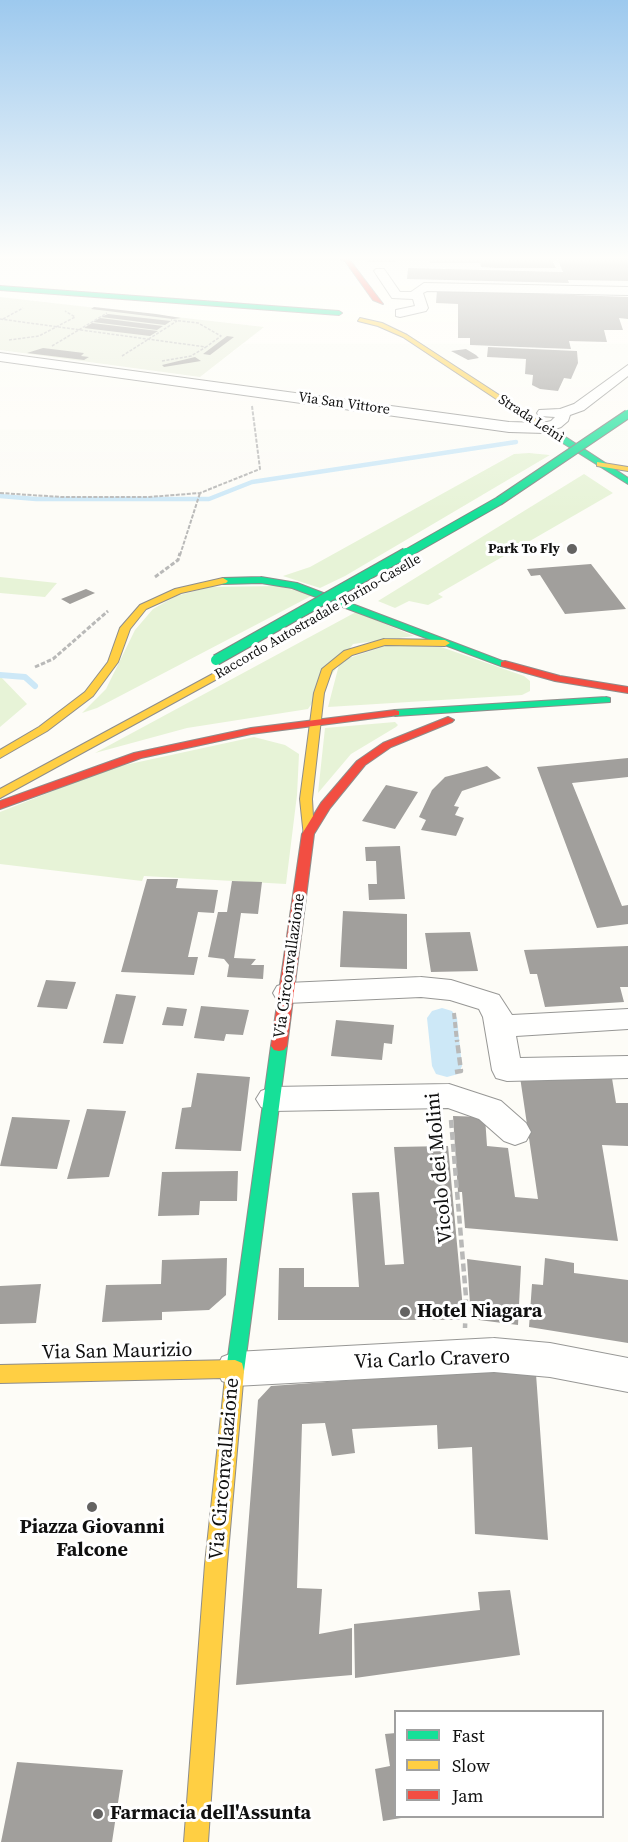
<!DOCTYPE html>
<meta charset="utf-8">
<style>
body{margin:0}
#map{position:relative;width:628px;height:1842px;overflow:hidden;background:#fdfcf7;font-family:"Source Serif 4",serif}
canvas{display:block}
.legend{position:absolute;left:394px;top:1710px;width:210px;height:108px;box-sizing:border-box;background:#fff;border:2px solid #a0a0a0;margin:0;padding:8px 10px;list-style:none;font-size:18px;color:#111}
.legend li{display:flex;align-items:center;gap:12px;height:30px}
.legend b{width:30px;border:2px solid #a0a0a0}
</style>
<div id="map">
<canvas width="628" height="1842"></canvas>
<ul class="legend">
<li><b style="height:8px;background:#16e098"></b>Fast</li>
<li><b style="height:8px;background:#ffcf43"></b>Slow</li>
<li><b style="height:8px;background:#f24e42"></b>Jam</li>
</ul>
</div>
<script>
const ctx = document.querySelector('canvas').getContext('2d');
ctx.lineJoin = 'round';
function paint(path, color) {
  ctx.fillStyle = color;
  ctx.fill(path, 'evenodd');
}
function toPath(rows) {
  const path = new Path2D();
  for (const r of rows) {
    path.moveTo(r[0], r[1]);
    for (let i = 2; i < r.length; i += 2) path.lineTo(r[i], r[i + 1]);
  }
  return path;
}
function stroke(path, color, width, dash) {
  ctx.strokeStyle = color;
  ctx.lineWidth = width;
  ctx.lineCap = dash ? 'butt' : 'round';
  ctx.setLineDash(dash || []);
  ctx.stroke(path);
}
function drawText(font, color, halo, rows, align = 'center') {
  ctx.font = font + ' "Source Serif 4",serif';
  ctx.lineWidth = 6;
  ctx.setLineDash([]);
  ctx.textBaseline = 'middle';
  ctx.strokeStyle = halo;
  ctx.fillStyle = color;
  for (const [text, x, y, turn = 0] of rows) {
    ctx.save();
    ctx.translate(x, y);
    ctx.rotate((+turn || 0) * Math.PI / 180);
    ctx.textAlign = isNaN(turn) ? turn : align;
    if (halo) ctx.strokeText(text, 0, 0);
    ctx.fillText(text, 0, 0);
    ctx.restore();
  }
}
paint(toPath([
 [529,453,550,455,345,576,320,588,283,576,310,567,514,454],
 [584,474,613,493,438,594,443,597,428,605,409,601,395,608,378,601],
 [0,577,57,583,45,597,0,593],
 [278,586,313,595,97,708,82,713,106,689,135,630,153,609,176,596,210,587],
 [356,612,414,636,353,644,308,709,187,728,95,753],
 [388,645,441,647,524,676,530,681,530,691,522,695,328,707,340,661],
 [0,676,27,704,0,727],
 [395,722,398,725,396,727,351,754,318,793,325,728],
 [254,737,285,745,299,754,297,795,286,884,144,876,142,881,0,864,0,812,111,768]
]), '#e7f3d7');
paint(toPath([
 [0,297,264,327,200,377,0,350]
]), '#e9eedb');
stroke(toPath([
 [0,496,36,499,209,499,252,482,516,442]
]), '#cde8f7', 4.5);
stroke(toPath([
 [0,675,25,677,35,686]
]), '#cde8f7', 6);
paint(toPath([
 [442,1008,452,1011,457,1018,462,1066,458,1074,447,1077,436,1074,432,1066,427,1018,432,1011,442,1008]
]), '#cde8f7');
paint(toPath([
 [380,258,396,258,396,262,367,262,367,259],
 [429,258,551,258,556,268,496,268,481,267,480,263,430,263],
 [557,258,628,258,628,281,568,280,569,283,407,279,408,268,563,272],
 [437,290,628,297,628,319,619,318,623,330,604,330,607,342,569,341,571,349,470,345,470,338,458,338,458,304,436,303],
 [94,307,156,314,181,318,173,319,91,309],
 [108,314,171,321,165,325,101,317],
 [100,318,163,326,157,330,93,322],
 [92,323,158,331,150,336,84,328],
 [227,336,234,337,210,355,203,354],
 [488,347,577,351,578,363,571,379,564,378,558,391,540,389,532,385,533,375,525,374,526,359,487,357],
 [43,348,84,353,81,356,89,357,84,360,27,353],
 [466,349,476,355,479,358,468,360,451,351],
 [195,357,201,361,164,367,162,365],
 [591,564,626,609,565,614,540,575,531,576,527,569],
 [86,589,95,593,70,604,61,599],
 [628,758,628,777,572,783,622,906,628,905,628,924,597,928,537,767],
 [487,766,501,778,462,791,454,806,459,807,455,815,464,818,456,836,421,830,426,820,419,817,432,790,445,777],
 [386,785,418,792,395,829,362,821],
 [400,846,405,899,369,900,368,884,377,884,376,861,366,861,365,847],
 [147,879,178,879,176,888,218,890,214,913,198,912,188,957,198,957,194,975,121,972],
 [232,881,262,882,258,914,241,913,234,958,256,959,251,965,264,965,263,979,227,977,229,965,224,959,208,957,218,912,227,912],
 [343,911,407,914,407,969,340,967],
 [470,932,478,971,431,972,425,933],
 [628,946,628,987,620,987,624,1002,545,1007,537,974,530,974,524,950],
 [46,980,76,982,67,1009,37,1007],
 [116,994,136,996,123,1044,103,1043],
 [201,1006,249,1010,243,1035,226,1034,224,1041,194,1038],
 [167,1007,187,1009,183,1026,162,1025],
 [336,1020,394,1025,392,1044,384,1043,382,1060,331,1056],
 [611,1072,616,1103,628,1103,628,1146,602,1145,618,1241,465,1228,462,1192,458,1192,453,1116,485,1117,487,1146,508,1148,515,1197,538,1199,520,1077],
 [197,1073,250,1077,241,1151,175,1149,182,1108,191,1107],
 [87,1109,126,1111,109,1177,67,1179],
 [12,1117,70,1120,57,1169,0,1166],
 [448,1146,464,1320,278,1320,279,1268,304,1268,304,1287,359,1287,352,1193,379,1192,385,1265,404,1264,394,1147],
 [238,1171,237,1201,200,1201,199,1215,158,1216,162,1172],
 [227,1258,226,1295,209,1310,162,1312,162,1320,102,1322,106,1285,161,1284,162,1260],
 [545,1258,574,1263,574,1273,628,1280,628,1343,529,1327,532,1284,543,1285],
 [467,1259,521,1266,518,1325,471,1319],
 [41,1284,36,1323,0,1324,0,1286],
 [507,1369,536,1374,548,1540,475,1534,472,1447,438,1449,437,1425,352,1429,355,1453,332,1456,325,1423,302,1424,297,1588,322,1589,319,1634,352,1628,352,1675,236,1685,258,1400,271,1386],
 [510,1590,520,1655,355,1678,354,1624,480,1610,478,1592],
 [396,1733,396,1816,401,1818,383,1821,375,1769,390,1766,385,1734],
 [17,1762,123,1770,112,1842,1,1842]
]), '#a19f9c');
const street = toPath([
 [376,269,384,269,400,292,411,292,424,283,628,287,628,295,427,291,423,293,428,308,426,311,400,317,396,316,396,310,415,306,413,299,392,298,374,271,376,269],
 [0,353,509,422,543,423,551,421,555,417,539,416,537,413,539,410,560,409,574,404,628,365,628,376,584,410,570,415,568,421,561,427,545,433,509,432,0,361,0,353],
 [421,977,451,980,499,995,512,1015,628,1009,628,1029,516,1036,520,1058,628,1056,628,1078,507,1081,496,1078,492,1070,483,1017,479,1009,450,1000,421,997,287,1003,277,1000,273,993,277,986,287,983,421,977],
 [449,1084,501,1101,526,1123,531,1132,526,1141,515,1145,504,1141,479,1119,448,1108,272,1111,261,1107,256,1099,261,1091,272,1087,449,1084],
 [494,1338,550,1343,628,1358,628,1392,550,1377,494,1372,235,1386,222,1381,216,1369,222,1357,235,1352,494,1338]
]);
const fast = toPath([
 [0,286,339,311,342,313,339,315,0,290,0,286],
 [558,436,564,436,628,478,628,484,558,440,558,436],
 [261,577,297,583,510,664,509,666,501,666,292,588,261,583,223,584,218,581,223,578,261,577],
 [606,697,610,698,610,702,395,716,390,713,395,710,606,697],
 [279,1041,284,1042,287,1046,244,1371,242,1377,235,1380,228,1377,226,1371,271,1046,274,1042,279,1041]
]);
const slow = toPath([
 [360,318,382,323,407,335,565,438,558,440,403,337,378,326,358,321,360,318],
 [597,462,628,467,628,471,597,466,597,462],
 [223,578,228,581,226,583,181,593,146,609,130,629,118,662,93,696,47,731,0,758,0,750,39,727,85,692,108,662,120,628,140,605,175,589,223,578],
 [384,639,445,640,450,643,445,646,385,645,352,655,332,670,324,693,312,799,314,834,308,838,304,837,300,799,314,693,322,669,344,651,384,639],
 [233,663,237,664,237,668,0,798,0,789,233,663],
 [235,1360,242,1363,244,1371,227,1564,208,1842,184,1842,205,1564,225,1378,0,1383,0,1365,235,1360]
]);
const jam = toPath([
 [339,258,349,259,383,304,373,300,345,261,339,258],
 [505,661,560,676,628,687,628,693,555,681,501,666,501,662,505,661],
 [395,710,399,711,399,715,251,734,141,758,0,809,0,801,134,753,251,728,395,710],
 [448,717,454,720,452,722,391,747,365,765,330,808,314,834,287,1046,284,1050,279,1051,274,1050,271,1046,302,834,321,803,357,761,383,743,448,717]
]);
stroke(street, '#979795', 2);
stroke(fast, '#8e8d8b', 2);
stroke(slow, '#8e8d8b', 2);
stroke(jam, '#8e8d8b', 2);
stroke(toPath([
 [0,319,206,347,221,336,198,323,171,320],
 [3,319,23,308],
 [9,340,39,336,75,317,65,311],
 [52,346,107,313],
 [122,356,177,321],
 [162,361,191,356,206,347]
]), '#b9b9b8', 1.5, [3, 1.5]);
stroke(toPath([
 [0,493,62,497,149,497,200,493,260,469,252,406],
 [180,555,200,493]
]), '#b9b9b8', 2, [4, 1.5]);
stroke(toPath([
 [155,577,178,560,180,553],
 [35,667,53,659,108,611]
]), '#b9b9b8', 3, [4.5, 2]);
stroke(toPath([
 [454,1013,457,1042]
]), '#b9b9b8', 4, [6, 3]);
stroke(toPath([
 [455,1072,461,1071,457,1040],
 [451,1120,466,1297,465,1328]
]), '#b9b9b8', 4.5, [8, 4]);
paint(street, '#fffffe');
paint(fast, '#16e098');
paint(slow, '#ffcf43');
paint(jam, '#f24e42');
const fastBridgeFar1 = toPath([
 [404,555,499,501,628,414]
]);
const fastBridge = toPath([
 [216,660,406,553]
]);
stroke(fastBridgeFar1, '#858482', 10, []);
stroke(fastBridge, '#858482', 12, []);
stroke(fastBridgeFar1, '#16e098', 8);
stroke(fastBridge, '#16e098', 10);
const sky = ctx.createLinearGradient(0, 0, 0, 516);
sky.addColorStop(0, '#9dc9ee');
sky.addColorStop(0.5, '#fefefb');
sky.addColorStop(1, '#fefefb00');
ctx.fillStyle = sky;
ctx.fillRect(0, 0, 628, 516);
for (const [x, y, r, color] of [
 [572,549,6,"#646362"],
 [405,1312,6,"#646362"],
 [92,1507,6,"#646362"],
 [98,1814,6,"#646362"]
]) {
  const dot = new Path2D();
  dot.arc(x, y, r, 0, 2 * Math.PI);
  ctx.fillStyle = color;
  ctx.fill(dot);
  stroke(dot, '#fff', 2);
}
drawText('14px', '#111', '#fff', [
 ["Via San Vittore",344,404,8],
 ["Strada Leinì",531,419,33],
 ["Raccordo Autostradale Torino-Caselle",318,617,-30]
]);
drawText('bold 14px', '#111', '#fff', [
 ["Park To Fly",560,549]
], 'right');
drawText('16px', '#111', '#fff', [
 ["Via Circonvallazione",290,966,-82]
]);
drawText('20px', '#111', '#fff', [
 ["Vicolo dei Molini",440,1168,-95],
 ["Via San Maurizio",117,1352,-1],
 ["Via Carlo Cravero",432,1360,-2],
 ["Via Circonvallazione",225,1469,-85]
]);
drawText('bold 20px', '#111', '#fff', [
 ["Hotel Niagara",417,1312],
 ["Piazza Giovanni",92,1528,"center"],
 ["Falcone",92,1551,"center"],
 ["Farmacia dell'Assunta",110,1814]
], 'left');
</script>
